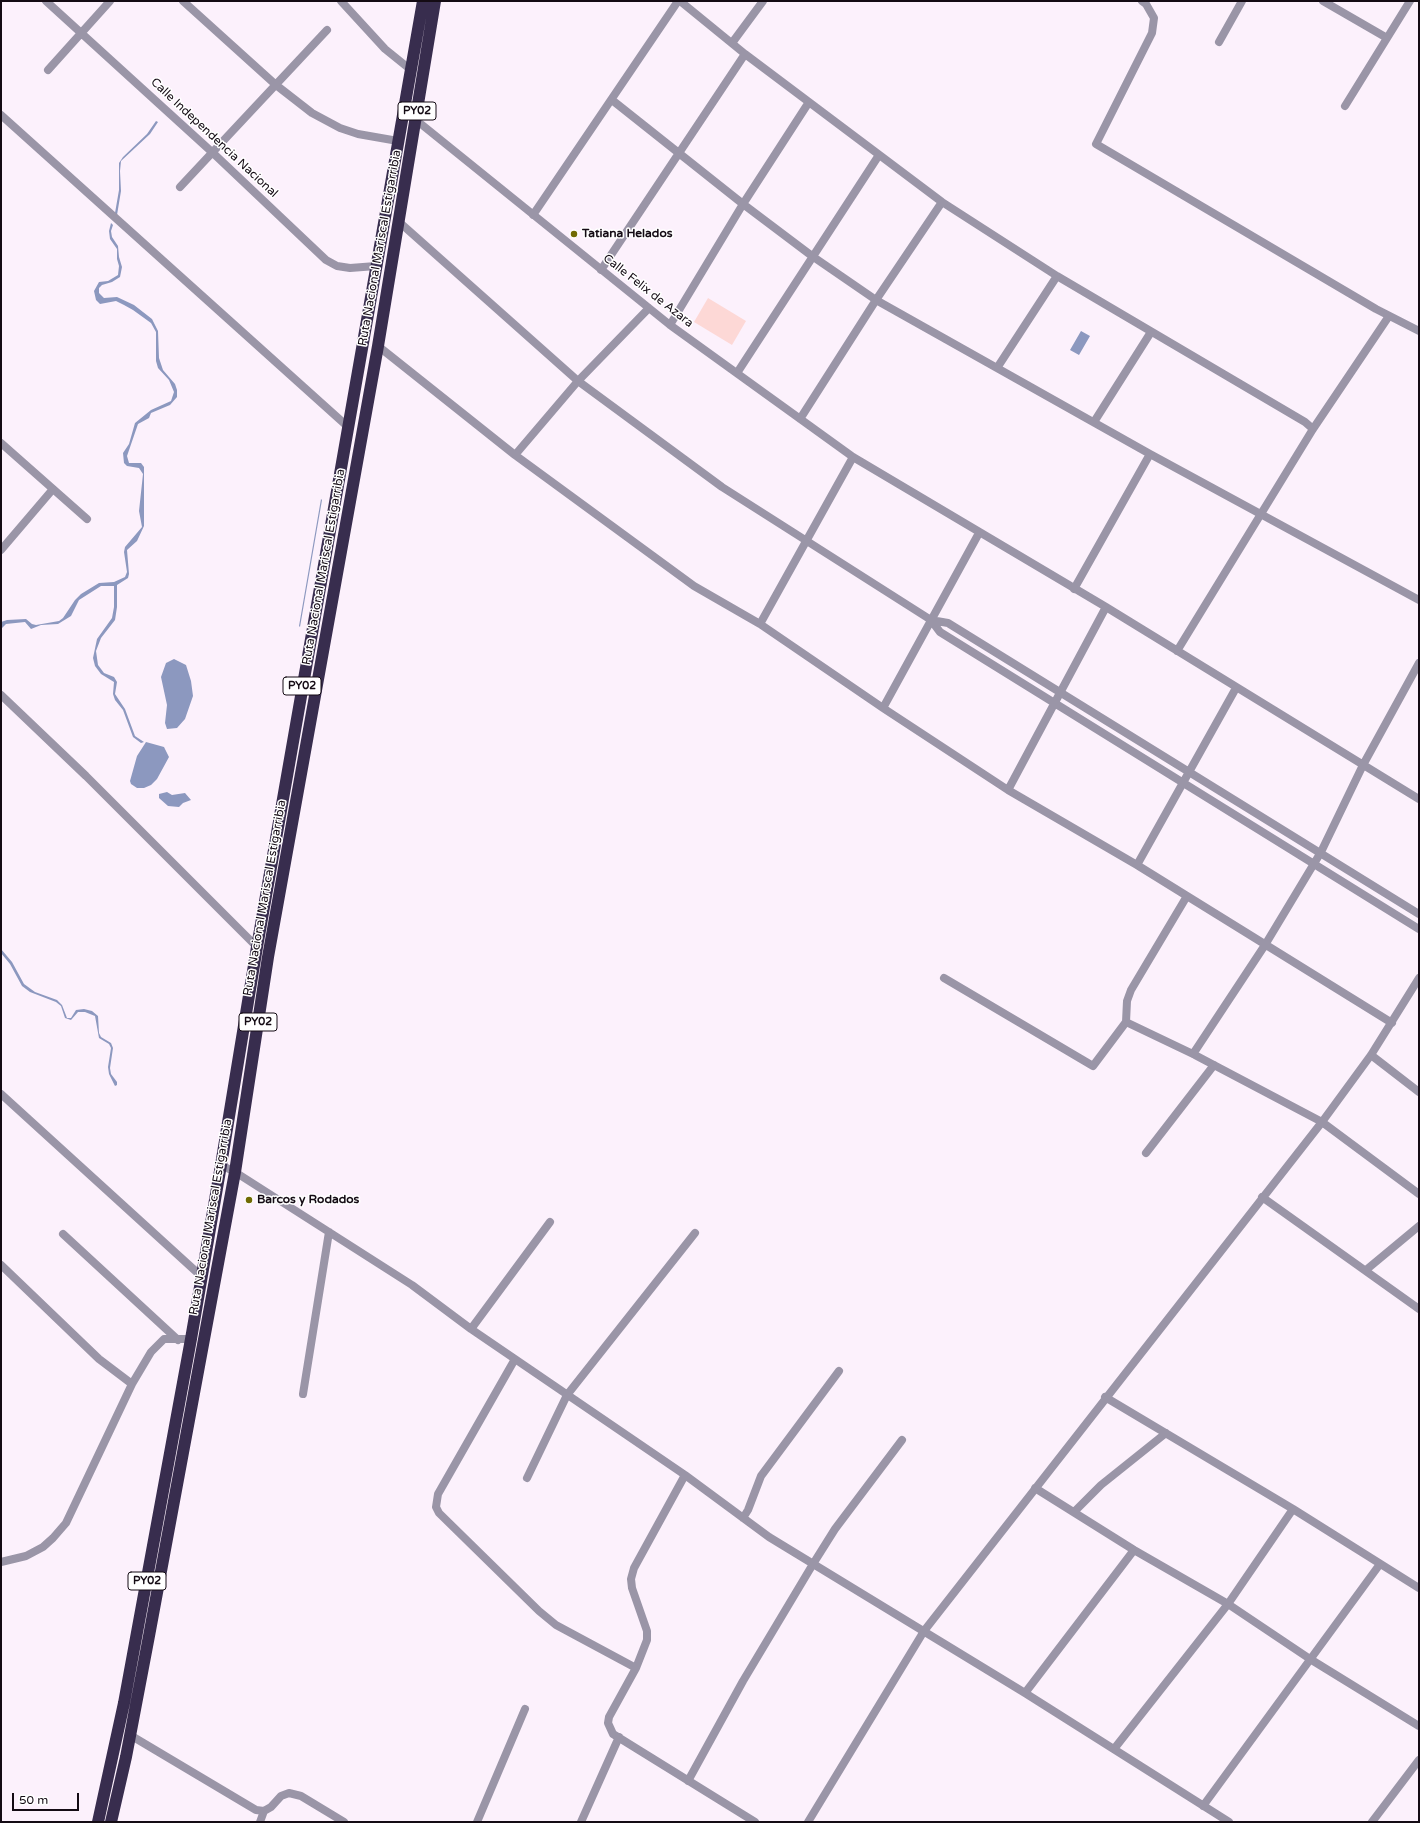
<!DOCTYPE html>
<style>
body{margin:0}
#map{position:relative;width:1420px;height:1823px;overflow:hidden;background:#fcf1fc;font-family:"Varela Round",sans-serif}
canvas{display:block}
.frame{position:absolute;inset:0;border:2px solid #140b14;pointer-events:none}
.scale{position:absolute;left:12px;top:1793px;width:67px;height:18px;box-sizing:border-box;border:2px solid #140b14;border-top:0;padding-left:5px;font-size:12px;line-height:14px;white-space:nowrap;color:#140b14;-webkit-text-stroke:3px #fff;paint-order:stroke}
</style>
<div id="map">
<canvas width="1420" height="1823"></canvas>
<div class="frame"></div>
<div class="scale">50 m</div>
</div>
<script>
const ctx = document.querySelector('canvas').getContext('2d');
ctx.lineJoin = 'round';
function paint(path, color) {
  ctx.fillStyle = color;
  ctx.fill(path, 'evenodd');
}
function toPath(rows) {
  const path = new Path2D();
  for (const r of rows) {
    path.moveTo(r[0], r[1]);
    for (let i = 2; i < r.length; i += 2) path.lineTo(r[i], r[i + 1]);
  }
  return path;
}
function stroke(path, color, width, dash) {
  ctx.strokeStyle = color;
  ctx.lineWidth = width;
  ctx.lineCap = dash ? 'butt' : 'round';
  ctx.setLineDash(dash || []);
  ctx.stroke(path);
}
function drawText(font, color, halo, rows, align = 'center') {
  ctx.font = font + ' "Varela Round",sans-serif';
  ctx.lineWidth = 3;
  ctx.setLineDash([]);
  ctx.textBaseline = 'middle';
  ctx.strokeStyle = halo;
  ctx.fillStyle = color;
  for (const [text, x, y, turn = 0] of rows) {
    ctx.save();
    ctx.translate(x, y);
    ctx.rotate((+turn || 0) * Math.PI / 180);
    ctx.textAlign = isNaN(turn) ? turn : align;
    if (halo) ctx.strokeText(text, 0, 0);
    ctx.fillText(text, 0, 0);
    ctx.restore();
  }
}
paint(toPath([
 [708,298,746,321,732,345,694,322]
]), '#fdd8d6');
paint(toPath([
 [156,121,158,122,150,134,121,161,120,171,121,191,117,215,115,213,119,190,119,163,123,157,147,134],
 [111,223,113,225,111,231,112,237,118,246,119,257,122,267,120,277,112,282,102,285,99,288,99,293,104,298,117,297,134,305,152,319,158,331,159,358,163,370,175,384,177,390,177,397,170,405,151,413,149,418,138,424,127,456,129,463,141,463,144,467,144,526,137,541,127,550,129,574,128,578,117,585,117,607,115,620,101,638,96,651,98,665,104,673,114,677,117,682,115,694,125,709,135,736,144,742,141,743,133,737,123,710,115,700,113,694,114,682,101,674,95,666,93,658,97,639,112,618,114,607,114,586,101,586,79,600,71,616,58,624,41,625,31,629,25,622,6,624,1,629,1,622,7,620,26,619,32,624,36,625,59,621,63,618,75,600,81,594,99,583,114,582,125,577,127,572,124,552,125,547,142,527,139,511,143,474,139,468,127,466,124,463,123,453,129,444,135,423,151,410,171,401,174,392,169,380,158,368,156,361,156,332,151,323,133,310,124,305,116,301,100,304,96,300,94,291,99,282,108,281,118,275,119,266,117,259,117,249,110,239,109,231],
 [1081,331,1090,336,1079,355,1070,350],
 [321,499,322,500,300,627,299,626],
 [174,659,186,665,191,681,193,696,185,719,177,728,167,729,165,723,167,705,161,677,166,663],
 [146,742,164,747,169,757,157,779,151,785,144,788,137,788,131,784,130,781,137,756],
 [167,792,172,795,185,793,191,800,183,803,179,807,168,806,159,798,159,794],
 [1,949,12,962,24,984,35,992,57,1000,62,1005,67,1018,71,1018,76,1010,84,1009,92,1011,98,1016,99,1033,101,1037,111,1043,113,1048,110,1068,111,1074,117,1082,117,1085,115,1086,109,1074,108,1067,111,1048,109,1044,99,1038,95,1016,85,1012,78,1012,71,1020,65,1018,61,1006,56,1002,30,992,22,986,10,964,1,953]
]), '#8c98bf');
stroke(toPath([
 [46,1,213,153,326,260,337,266,350,268,376,266],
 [183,1,276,85,312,113,340,128,358,134,398,141],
 [341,1,385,49,411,70],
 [680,1,745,54,942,202,1057,276,1305,422,1313,429],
 [1142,1,1146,4,1154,18,1152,33,1096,144,1376,309,1419,331],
 [1323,1,1387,38],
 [1219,42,1242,1],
 [732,43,763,1],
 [48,70,110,1],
 [612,100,743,204,812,256,876,300,1150,454,1419,600],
 [1345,106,1410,1],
 [1,115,347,426],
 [416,120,670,325,853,457,1106,607,1419,799],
 [180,187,327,30],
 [533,215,678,1],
 [398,221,578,381,722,487,931,620],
 [601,270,745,54],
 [670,325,743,204,809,102],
 [378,346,515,455,694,586,760,624,883,708,1008,790,1137,865,1392,1023],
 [997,368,1057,276],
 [737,373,879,155],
 [800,419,876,300,942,202],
 [1094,422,1151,332],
 [1,443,87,519],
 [515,455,578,381,649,308],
 [1,550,53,489],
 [1074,589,1150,454],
 [760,624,853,457],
 [1177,651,1313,429,1389,316],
 [1,695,86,776,257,947],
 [883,708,979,533],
 [1008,790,1106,607],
 [1137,865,1236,688],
 [1419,914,948,623,931,620,940,632,1419,929],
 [944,978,1093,1066,1126,1022,1127,1001,1131,990,1187,896],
 [1126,1022,1193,1054,1322,1122,1419,1194],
 [1193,1054,1265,945,1321,852,1363,765,1419,663],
 [1371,1055,1419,1092],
 [1,1094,201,1276],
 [1146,1153,1214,1065],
 [221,1165,235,1172,412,1285,471,1329,685,1475,769,1537,1025,1693,1229,1822],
 [1262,1197,1419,1309],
 [63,1234,178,1340],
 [1,1265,99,1359,132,1384],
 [1366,1270,1419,1226],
 [471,1329,550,1222],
 [515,1359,438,1494,436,1507,439,1513,539,1611,556,1625,636,1668],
 [303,1394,329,1232],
 [1105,1397,1293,1509,1419,1588],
 [685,1475,634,1568,631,1579,632,1588,647,1631,647,1640,636,1668,609,1717,608,1723,613,1734,755,1822],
 [527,1478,567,1395,695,1233],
 [1035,1488,1134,1550,1228,1604,1310,1659,1419,1726],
 [1074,1512,1101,1485,1166,1433],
 [743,1518,748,1510,761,1476,839,1371],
 [1,1562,26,1556,43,1547,53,1538,66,1523,132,1384,151,1352,164,1339,191,1339],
 [1025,1693,1134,1550],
 [130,1735,256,1810,264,1811,271,1807,281,1796,289,1793,301,1796,344,1822],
 [1114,1749,1228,1604,1293,1509],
 [688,1781,743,1681,813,1564,835,1529,902,1440],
 [1203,1806,1380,1564],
 [260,1822,264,1811],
 [477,1822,525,1709],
 [581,1822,619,1737],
 [808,1822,924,1631,1322,1122,1371,1055,1419,978],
 [1372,1822,1419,1760]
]), '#9a95a7', 8);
stroke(toPath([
 [98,1822,124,1703,191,1339,221,1165,257,947,423,1],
 [111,1822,126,1757,149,1636,235,1172,268,957,378,346,435,1]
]), '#382d4e', 12);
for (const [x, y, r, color] of [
 [574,234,4,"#706a03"],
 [249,1200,4,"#706a03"]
]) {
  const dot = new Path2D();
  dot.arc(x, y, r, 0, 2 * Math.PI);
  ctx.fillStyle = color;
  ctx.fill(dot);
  stroke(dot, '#fff', 1.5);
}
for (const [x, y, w] of [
 [417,111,38],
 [302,686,38],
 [258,1022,38],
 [147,1581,38]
]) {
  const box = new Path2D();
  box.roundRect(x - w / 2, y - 9, w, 18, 3);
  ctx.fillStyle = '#fff';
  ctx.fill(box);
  stroke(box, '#140b14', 1);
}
drawText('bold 11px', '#140b14', null, [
 ["PY02",417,111],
 ["PY02",302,686],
 ["PY02",258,1022],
 ["PY02",147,1581]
]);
drawText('12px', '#140b14', '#fff', [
 ["Calle Independencia Nacional",214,138,43],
 ["Ruta Nacional Mariscal Estigarribia",380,248,-80],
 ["Calle Felix de Azara",648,291,38],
 ["Ruta Nacional Mariscal Estigarribia",324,567,-80],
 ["Ruta Nacional Mariscal Estigarribia",265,898,-80],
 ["Ruta Nacional Mariscal Estigarribia",211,1217,-80]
]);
drawText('bold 12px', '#140b14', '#fff', [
 ["Tatiana Helados",582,234],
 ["Barcos y Rodados",257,1200]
], 'left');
</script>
